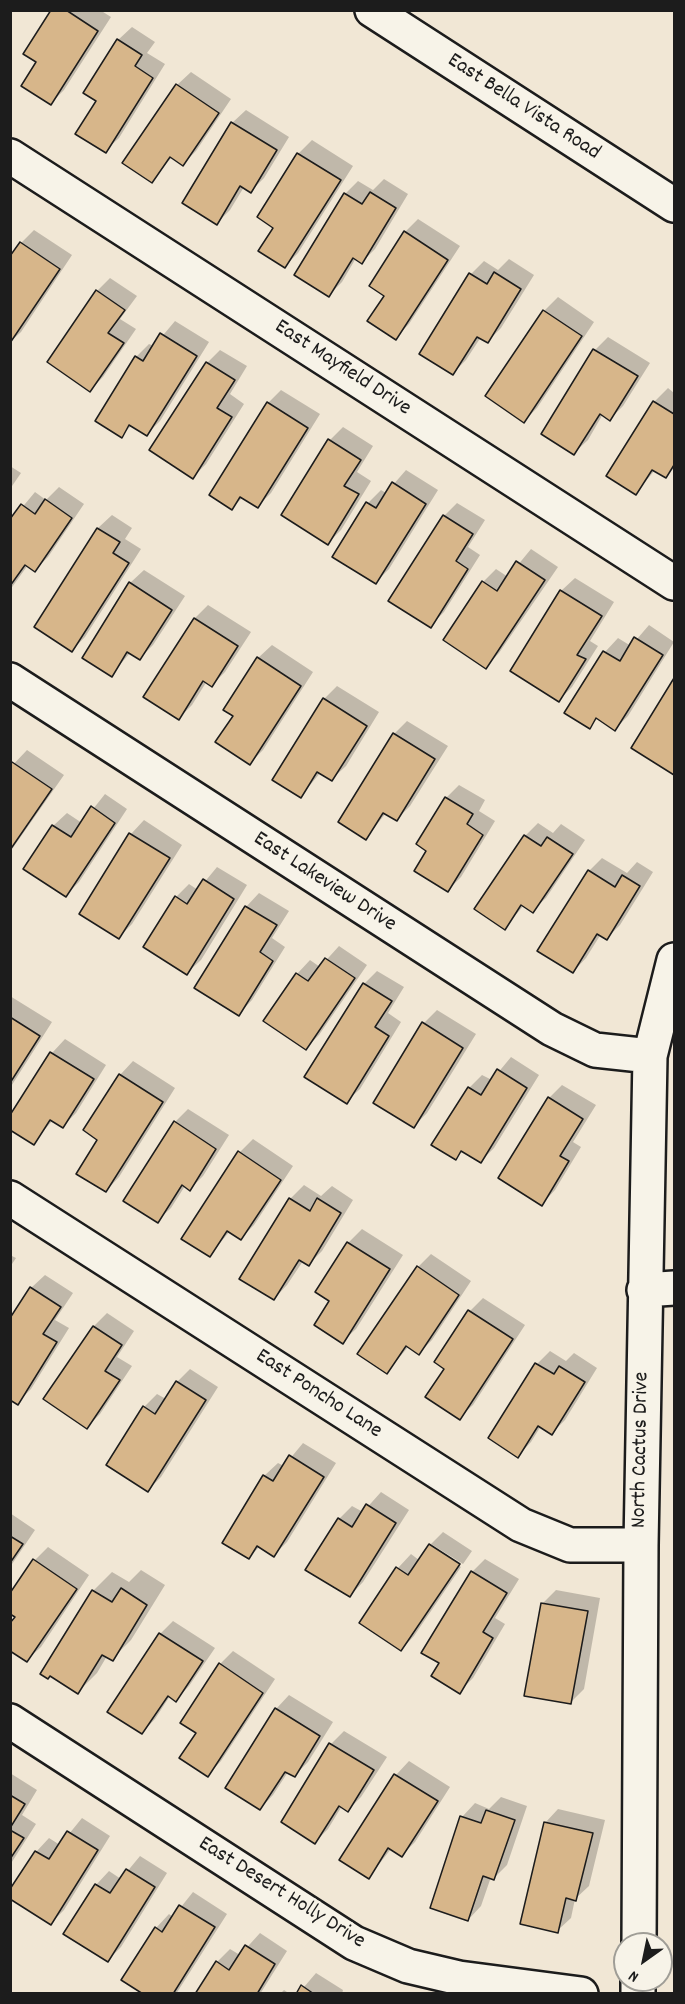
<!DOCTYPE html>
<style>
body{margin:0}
#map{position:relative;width:685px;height:2004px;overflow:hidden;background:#f1e7d5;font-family:Dekko,sans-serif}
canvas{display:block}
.frame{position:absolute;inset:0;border:12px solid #1c1c1c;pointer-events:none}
.north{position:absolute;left:613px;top:1932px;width:60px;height:60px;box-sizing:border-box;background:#f7f3e8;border:2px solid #9f9d96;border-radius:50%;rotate:213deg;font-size:16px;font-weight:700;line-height:24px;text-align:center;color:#1c1c1c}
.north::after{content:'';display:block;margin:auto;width:21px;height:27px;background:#1c1c1c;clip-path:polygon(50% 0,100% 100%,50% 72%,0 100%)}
</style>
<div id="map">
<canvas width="685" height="2004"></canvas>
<div class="frame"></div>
<div class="north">N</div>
</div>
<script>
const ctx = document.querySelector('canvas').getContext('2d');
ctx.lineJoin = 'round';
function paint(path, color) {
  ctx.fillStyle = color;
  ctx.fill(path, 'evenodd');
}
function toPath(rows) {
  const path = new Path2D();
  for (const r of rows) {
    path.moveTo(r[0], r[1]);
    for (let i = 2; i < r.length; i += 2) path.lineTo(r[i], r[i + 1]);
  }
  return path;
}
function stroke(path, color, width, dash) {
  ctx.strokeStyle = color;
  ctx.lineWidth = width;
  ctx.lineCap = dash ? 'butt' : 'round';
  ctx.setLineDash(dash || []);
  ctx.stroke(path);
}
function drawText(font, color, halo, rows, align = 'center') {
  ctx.font = font + ' Dekko,sans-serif';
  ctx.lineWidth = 5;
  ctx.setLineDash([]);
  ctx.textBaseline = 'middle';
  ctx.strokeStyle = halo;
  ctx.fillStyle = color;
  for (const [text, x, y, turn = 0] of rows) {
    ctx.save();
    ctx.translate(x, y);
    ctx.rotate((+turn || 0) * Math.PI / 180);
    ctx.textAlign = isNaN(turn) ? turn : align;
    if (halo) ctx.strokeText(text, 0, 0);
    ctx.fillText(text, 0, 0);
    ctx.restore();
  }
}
paint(toPath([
 [53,10,100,10,111,17,64,90,51,103],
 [132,27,155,42,147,53,165,64,119,138,105,151,98,101,118,40],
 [191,72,231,99,196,151,183,164,172,157,151,181,177,85],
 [246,110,289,137,264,178,251,191,244,187,230,210,217,223,184,203,232,123],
 [312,140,353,166,298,253,285,266,275,227,259,216,298,154],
 [384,179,408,194,375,249,362,262,356,258,342,282,329,295,345,194,358,181,373,190],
 [418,219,460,246,409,324,395,338,386,295,405,232],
 [34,230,72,255,21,332,10,342,21,243],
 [509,259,534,275,501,328,488,341,481,337,466,360,453,373,471,274,484,261,498,270],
 [110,278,137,296,120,319,136,329,103,377,90,390,97,291],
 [558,297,594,322,537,408,524,421,487,396,544,311],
 [175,321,209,342,160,421,147,434,132,425,121,436,136,357,149,344,154,346],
 [608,337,650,363,623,406,610,419,603,414,588,440,574,453,543,434,595,350],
 [220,350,247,366,230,394,244,404,206,464,193,477,207,363],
 [668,388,674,393,674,468,666,476,655,470,636,493,608,476,654,402],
 [281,390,320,414,271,493,258,506,243,497,232,508,268,403],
 [343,427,373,446,357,472,371,481,341,530,328,543,330,440],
 [10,466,21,473,10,489],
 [406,470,438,490,389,569,376,582,368,503,381,490,386,493],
 [59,487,84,504,48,557,35,570,28,565,10,590,10,522,35,492,46,500],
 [457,503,485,520,468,547,480,555,444,612,430,626,444,516],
 [112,515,132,528,125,539,141,549,85,637,72,650,36,627,98,528],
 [531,549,558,567,499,653,486,667,483,582,496,569,508,577],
 [144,570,185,596,153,645,140,658,131,652,111,675,130,583],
 [575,578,614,602,590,641,598,646,572,687,559,700,561,591],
 [208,605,251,632,225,672,212,685,207,681,192,705,179,718,145,696,195,618],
 [649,625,674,642,628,716,615,729,598,718,589,727,567,713,605,652,618,638,631,646],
 [272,645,313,672,263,750,250,763,235,715,258,658],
 [674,681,674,774,633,748],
 [337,686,379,712,346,766,332,779,321,772,301,796,324,699],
 [407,721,448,746,410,806,397,819,386,813,366,838,394,734],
 [27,750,64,775,10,852,10,768],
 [459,785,485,800,479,811,495,821,461,877,448,890,428,850,446,798],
 [105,794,127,809,79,882,66,895,53,826,67,813,82,823],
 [144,820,182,845,132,924,119,937,81,913,131,834],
 [538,823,553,833,561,824,585,840,546,898,532,911,524,905,505,928,525,836],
 [602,858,627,873,637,862,653,872,620,925,607,938,601,934,586,958,573,972,589,871],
 [217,867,247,885,201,960,187,973,176,897,189,884,198,890],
 [259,893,289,911,272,938,285,947,252,1000,239,1014,246,907],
 [339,946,367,965,319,1035,306,1048,265,1021,297,974,310,960,320,967],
 [377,971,404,987,388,1013,401,1022,360,1089,346,1102,364,984],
 [10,996,52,1022,10,1088],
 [437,1010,476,1034,427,1113,414,1126,424,1023],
 [65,1039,106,1065,76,1113,62,1127,53,1120,33,1143,10,1117,52,1053],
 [511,1057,539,1075,494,1148,481,1161,463,1151,455,1159,469,1088,482,1075,492,1080],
 [133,1061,175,1088,119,1177,106,1191,100,1139,85,1130,120,1075],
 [562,1085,596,1105,573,1142,581,1147,555,1190,542,1204,549,1098],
 [188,1109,229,1135,203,1176,190,1189,185,1186,171,1208,157,1221,175,1122],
 [253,1139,293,1166,254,1225,241,1238,230,1231,210,1255,240,1152],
 [304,1185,321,1196,332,1186,353,1200,322,1251,309,1264,303,1261,287,1285,274,1299,241,1279,290,1199],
 [362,1229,403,1255,356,1329,342,1342,331,1300,317,1291,348,1243],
 [431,1254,471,1281,432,1340,419,1353,409,1346,387,1372,418,1267],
 [10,1255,16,1258,10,1267],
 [45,1275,73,1293,55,1320,69,1328,31,1389,17,1403,10,1321,31,1288],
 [483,1298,525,1325,473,1405,459,1418,446,1369,470,1311],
 [107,1313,134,1331,117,1357,132,1366,100,1414,87,1427,45,1399,94,1326],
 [550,1351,566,1361,574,1353,597,1368,565,1420,552,1433,541,1426,531,1442,518,1456,537,1364],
 [190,1369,218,1387,161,1477,148,1490,144,1407,157,1394,166,1399,177,1382],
 [303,1443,336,1463,287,1542,274,1555,260,1546,249,1558,264,1476,278,1463,284,1466],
 [381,1492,409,1510,363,1582,350,1596,339,1519,352,1506,363,1512],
 [10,1513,35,1530,10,1567],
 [443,1532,472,1551,463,1564,431,1544],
 [430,1544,430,1547,461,1567,414,1636,401,1650,361,1622,398,1568,411,1554,419,1560],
 [48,1547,89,1575,41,1647,27,1660,10,1595,35,1560],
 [485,1559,519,1579,495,1618,505,1624,473,1678,459,1692,441,1663,472,1572],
 [141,1570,165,1585,131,1640,112,1659,107,1656,97,1673,78,1692,51,1675,42,1673,93,1591,112,1572,129,1582],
 [556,1590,600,1598,584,1689,570,1703,526,1694,543,1603],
 [173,1621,215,1648,189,1686,176,1700,170,1696,155,1719,142,1733,160,1634],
 [233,1651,275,1679,221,1761,208,1775,198,1732,220,1664],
 [289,1695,333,1722,308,1762,294,1776,288,1772,273,1795,260,1809,227,1788,276,1709],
 [344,1731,387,1757,361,1797,348,1810,342,1806,328,1829,315,1842,331,1744],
 [409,1761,450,1787,415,1842,402,1855,391,1849,369,1877,341,1860,396,1775],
 [10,1773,37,1790,22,1815,36,1824,10,1865],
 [501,1797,527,1806,507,1865,494,1878,491,1877,481,1906,468,1920,462,1817,475,1803,489,1809],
 [558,1809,605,1820,589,1886,575,1899,571,1918,557,1931,545,1823],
 [82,1818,110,1836,64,1910,51,1923,36,1852,49,1838,60,1845],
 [140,1856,167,1873,121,1947,108,1960,96,1885,109,1871,121,1879],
 [193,1892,227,1914,176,1994,146,1994,156,1928,169,1914,173,1917],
 [260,1933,287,1951,260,1994,197,1994,217,1962,230,1949,240,1955],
 [316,1973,343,1990,342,1994,298,1994],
 [284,1990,290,1994,280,1994]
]), '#0003');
const building = toPath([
 [51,10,66,10,98,31,51,105,21,86,36,62,23,54,51,10],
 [117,39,142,55,135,66,153,78,106,153,75,134,96,101,83,93,117,39],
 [176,84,219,113,183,166,170,157,152,183,122,163,176,84],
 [231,122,277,150,251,193,240,186,217,225,182,203,231,122],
 [297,153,341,180,285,268,258,251,273,228,257,217,297,153],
 [370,192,396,208,362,264,353,258,329,297,294,275,344,193,362,204,370,192],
 [404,231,448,260,396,340,367,321,384,296,369,286,404,231],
 [20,242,60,269,10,343,10,256,20,242],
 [494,272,521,289,488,343,477,337,453,375,419,354,469,273,487,284,494,272],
 [96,290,125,310,108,333,124,343,90,392,47,362,96,290],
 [543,310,582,336,524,423,485,396,543,310],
 [160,333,197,356,147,436,129,425,122,438,95,421,135,356,143,361,160,333],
 [593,349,638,376,610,421,600,414,574,455,541,434,593,349],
 [206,362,235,380,217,408,232,417,193,479,149,450,206,362],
 [653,401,674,414,674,465,666,478,652,470,636,495,606,476,653,401],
 [267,402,308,428,258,508,240,497,232,510,209,495,267,402],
 [328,439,361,460,344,486,359,494,328,545,281,515,328,439],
 [392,482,426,504,376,584,332,557,366,502,376,508,392,482],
 [45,499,72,518,35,572,25,565,10,586,10,519,21,504,35,514,45,499],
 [443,515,473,534,456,561,468,569,431,628,388,601,443,515],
 [97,528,120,542,113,553,129,563,72,652,34,627,97,528],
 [516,561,545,580,486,669,443,640,482,581,497,591,516,561],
 [129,582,172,610,140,660,127,652,112,677,82,658,129,582],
 [560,590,602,616,577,655,586,659,559,702,510,671,560,590],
 [194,618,238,646,212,687,203,681,179,720,143,697,194,618],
 [634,637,663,655,615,731,596,718,590,729,564,713,603,651,620,661,634,637],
 [257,657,301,686,250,765,215,742,233,716,223,710,257,657],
 [674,678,674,775,631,748,674,678],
 [323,698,367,726,332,781,317,772,301,798,272,780,323,698],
 [393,733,435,759,397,821,383,813,366,840,338,822,393,733],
 [12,762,52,789,10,850,10,765,12,762],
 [445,797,473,814,467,824,483,835,448,892,414,871,426,851,416,844,445,797],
 [91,806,115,823,66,897,23,869,52,825,71,837,91,806],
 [129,833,170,858,119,939,79,914,129,833],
 [524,835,541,846,547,837,573,854,533,913,521,905,505,930,474,909,524,835],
 [588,870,615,887,622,875,640,886,607,940,597,934,573,973,537,951,588,870],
 [203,879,234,899,187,975,143,947,175,896,187,904,203,879],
 [245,906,277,925,260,952,273,961,239,1016,194,988,245,906],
 [325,958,355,978,306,1050,263,1021,296,973,308,981,325,958],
 [363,983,392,1001,375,1027,389,1036,347,1104,304,1077,363,983],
 [10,1017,40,1036,10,1083,10,1017],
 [422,1022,463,1048,414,1128,373,1103,422,1022],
 [50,1052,94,1079,63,1128,50,1120,34,1145,10,1130,10,1115,50,1052],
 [497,1069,527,1088,481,1163,461,1151,456,1160,431,1145,468,1087,481,1095,497,1069],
 [119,1074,163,1102,106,1192,76,1174,97,1140,83,1130,119,1074],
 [548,1097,583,1119,560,1156,569,1161,542,1206,498,1178,548,1097],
 [174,1121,216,1149,190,1191,182,1185,158,1223,123,1201,174,1121],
 [238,1151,281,1180,241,1240,227,1231,210,1257,181,1239,238,1151],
 [289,1198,310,1211,317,1198,341,1213,309,1266,299,1260,274,1300,239,1279,289,1198],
 [347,1242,390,1269,343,1344,314,1325,329,1301,315,1292,347,1242],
 [417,1266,459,1295,419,1355,406,1346,387,1374,357,1354,417,1266],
 [30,1287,61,1307,43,1334,57,1342,18,1405,10,1400,10,1318,30,1287],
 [468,1310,513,1339,460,1420,425,1397,444,1369,434,1362,468,1310],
 [93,1326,122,1345,105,1371,120,1380,87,1429,43,1399,93,1326],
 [535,1363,554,1374,559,1366,585,1382,552,1435,538,1426,518,1458,488,1438,535,1363],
 [176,1381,206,1400,148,1492,106,1465,143,1406,155,1414,176,1381],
 [289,1455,324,1477,274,1557,257,1546,249,1559,222,1543,263,1475,273,1481,289,1455],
 [366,1504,396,1523,350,1597,305,1570,338,1518,352,1527,366,1504],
 [10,1536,23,1544,10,1563,10,1536],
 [429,1544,460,1564,401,1651,359,1623,396,1567,408,1575,429,1544],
 [33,1559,77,1589,27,1662,10,1651,10,1623,15,1617,10,1614,10,1593,33,1559],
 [471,1571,507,1593,483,1632,493,1638,460,1694,431,1676,439,1663,421,1653,471,1571],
 [121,1588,147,1605,113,1661,102,1655,78,1694,50,1676,48,1679,40,1674,92,1590,112,1602,121,1588],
 [541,1603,588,1611,571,1704,524,1696,541,1603],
 [159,1633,203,1661,176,1702,168,1696,142,1734,107,1712,159,1633],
 [219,1663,263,1693,208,1777,179,1758,196,1733,180,1723,219,1663],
 [275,1708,320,1736,295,1777,285,1772,260,1810,225,1788,275,1708],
 [329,1743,374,1770,348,1812,339,1806,315,1844,281,1822,329,1743],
 [394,1774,438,1801,402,1857,388,1848,369,1879,339,1860,394,1774],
 [10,1795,25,1804,10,1828,10,1795],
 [486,1810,515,1820,494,1880,483,1876,468,1921,430,1908,460,1816,481,1823,486,1810],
 [544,1822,593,1833,576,1901,566,1898,558,1933,520,1924,544,1822],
 [10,1830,24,1838,10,1859,10,1830],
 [67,1831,98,1850,51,1925,10,1899,10,1889,35,1851,49,1859,67,1831],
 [126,1869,155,1887,108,1962,63,1934,95,1884,110,1893,126,1869],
 [179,1905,215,1927,173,1994,143,1994,121,1980,155,1927,162,1932,179,1905],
 [245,1945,275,1964,257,1994,195,1994,216,1961,229,1970,245,1945],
 [301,1985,314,1994,296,1994,301,1985]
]);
paint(building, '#d7b68a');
stroke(building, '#1c1c1c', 1.5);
const street = toPath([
 [10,156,674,583],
 [10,680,552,1029,595,1050,650,1056],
 [10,1198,521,1525,570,1545,641,1545],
 [644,1290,674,1288],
 [10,1721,354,1943,408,1966,459,1978,581,1994],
 [639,1944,641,1545,650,1056,674,960],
 [638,1994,638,1980]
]);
const secondary = toPath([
 [372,10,674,205]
]);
stroke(street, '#1c1c1c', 38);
stroke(secondary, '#1c1c1c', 38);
stroke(street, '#f7f3e8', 33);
stroke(secondary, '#f7f3e8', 33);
drawText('22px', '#1c1c1c', '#f7f3e8', [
 ["East Bella Vista Road",523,108,33],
 ["East Mayfield Drive",342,369,33],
 ["East Lakeview Drive",324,883,33],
 ["East Poncho Lane",318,1395,33],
 ["North Cactus Drive",642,1450,-89],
 ["East Desert Holly Drive",281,1894,32]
]);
</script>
